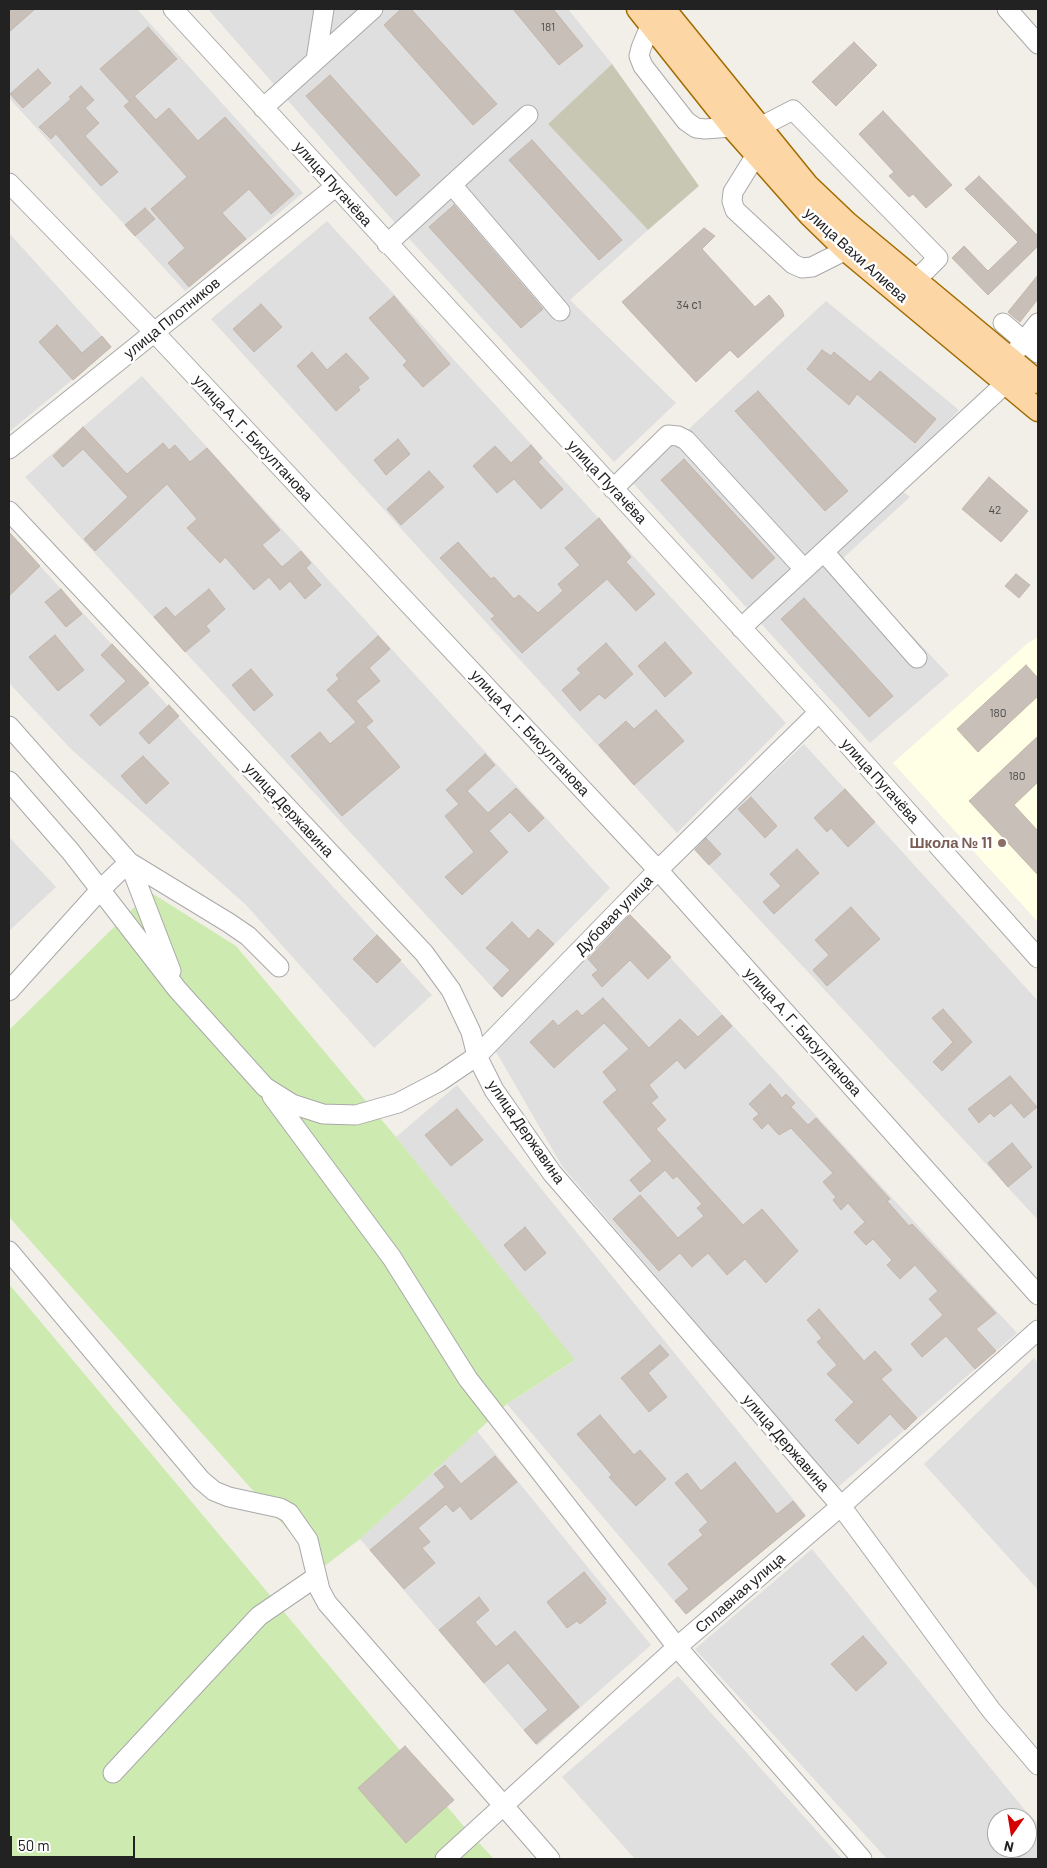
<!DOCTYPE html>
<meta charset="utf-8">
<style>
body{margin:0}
#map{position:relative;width:1047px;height:1868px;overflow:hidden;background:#f2efe9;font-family:Barlow,sans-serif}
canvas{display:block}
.frame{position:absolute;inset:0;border:10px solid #222;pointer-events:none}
.north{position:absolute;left:987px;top:1808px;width:50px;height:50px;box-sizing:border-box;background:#fff;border:1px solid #a7a7a7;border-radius:50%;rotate:193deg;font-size:14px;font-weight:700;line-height:20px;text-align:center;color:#222}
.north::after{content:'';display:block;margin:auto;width:18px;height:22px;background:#d40000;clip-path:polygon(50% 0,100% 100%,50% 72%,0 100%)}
.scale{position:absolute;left:10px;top:1836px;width:125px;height:22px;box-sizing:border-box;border:2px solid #222;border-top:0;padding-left:6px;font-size:15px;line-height:18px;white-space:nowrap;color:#222;-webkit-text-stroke:4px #fff;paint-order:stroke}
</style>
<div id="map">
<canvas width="1047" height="1868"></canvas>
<div class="frame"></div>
<div class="north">N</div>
<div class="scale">50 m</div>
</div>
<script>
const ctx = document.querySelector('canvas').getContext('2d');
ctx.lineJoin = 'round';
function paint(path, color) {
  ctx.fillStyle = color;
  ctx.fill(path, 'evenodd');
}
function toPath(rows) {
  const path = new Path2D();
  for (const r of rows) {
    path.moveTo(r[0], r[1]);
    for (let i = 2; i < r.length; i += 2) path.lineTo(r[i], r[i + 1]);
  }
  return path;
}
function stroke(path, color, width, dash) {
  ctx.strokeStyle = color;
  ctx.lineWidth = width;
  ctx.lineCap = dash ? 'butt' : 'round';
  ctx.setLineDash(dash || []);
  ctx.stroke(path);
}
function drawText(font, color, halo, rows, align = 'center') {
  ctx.font = font + ' Barlow,sans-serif';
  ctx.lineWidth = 5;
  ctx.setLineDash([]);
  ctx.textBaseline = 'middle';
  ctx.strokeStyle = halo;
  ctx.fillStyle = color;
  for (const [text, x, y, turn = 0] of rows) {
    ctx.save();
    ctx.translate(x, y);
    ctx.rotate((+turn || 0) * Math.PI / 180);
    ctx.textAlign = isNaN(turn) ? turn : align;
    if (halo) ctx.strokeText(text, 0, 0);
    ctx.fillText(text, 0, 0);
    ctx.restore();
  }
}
paint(toPath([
 [9,9,137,9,303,193,185,291,9,98],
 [208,9,568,9,612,64,548,124,648,230,570,300,676,403,614,462,402,231],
 [327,221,786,723,677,833,211,319],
 [9,233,112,347,9,432],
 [826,301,959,410,891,482,910,497,841,560,949,675,870,743,632,482],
 [142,376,610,888,502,998,25,477],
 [9,532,432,995,374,1048,246,905,71,749,9,683],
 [804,744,1038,1001,1038,1220,693,848],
 [9,837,56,887,9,931],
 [629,913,1017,1333,837,1488,562,1166,495,1050],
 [457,1085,806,1515,686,1615,507,1404,574,1361,396,1137],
 [1034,1358,1038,1363,1038,1590,924,1464],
 [477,1431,651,1645,537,1746,360,1539],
 [812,1549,1024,1809,1038,1823,1038,1859,887,1859,695,1649],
 [997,1818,1027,1818,1027,1848,997,1848],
 [678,1676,842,1859,635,1859,562,1777]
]), '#e0dfdf');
paint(toPath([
 [1038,637,1038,922,893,763,1028,643]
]), '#ffffe5');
paint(toPath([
 [612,64,699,186,648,230,548,124]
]), '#c7c7b4');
paint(toPath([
 [150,892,236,946,396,1137,575,1360,507,1404,360,1539,322,1568,9,1217,9,1030],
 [9,1284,466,1829,494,1859,9,1859]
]), '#cdebb0');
const building = toPath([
 [9,9,35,9,9,32,9,9],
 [401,9,411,9,497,104,473,125,384,25,401,9],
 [513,9,553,9,583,46,559,65,513,9],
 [148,27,177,59,129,101,100,69,148,27],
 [854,42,877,65,836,106,812,82,854,42],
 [38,69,51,83,23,108,10,94,38,69],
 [330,75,420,175,396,196,306,96,330,75],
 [81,86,94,100,85,108,99,123,85,136,118,172,101,186,56,134,51,139,39,127,71,99,69,97,81,86],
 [135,97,156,120,169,108,198,141,225,117,294,194,271,214,249,189,222,213,246,239,189,287,168,263,185,248,151,209,187,177,124,106,135,97],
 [883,111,952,185,926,208,913,194,909,197,889,176,894,172,859,134,883,111],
 [532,140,622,240,599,260,509,160,532,140],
 [979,176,1038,236,1038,246,988,295,952,258,964,246,988,271,1018,242,965,189,979,176],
 [454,205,543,309,521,328,429,227,454,205],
 [145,208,155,219,135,236,125,225,145,208],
 [704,228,715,236,702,249,755,307,769,295,782,310,784,316,738,358,730,350,696,382,622,302,704,228],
 [1038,275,1038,299,1020,322,1008,312,1038,275],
 [394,296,450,364,423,387,403,365,407,361,369,318,394,296],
 [261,304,282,327,254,352,233,329,261,304],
 [57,325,82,353,102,336,111,347,73,380,39,342,57,325],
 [822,350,831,356,834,352,870,382,880,371,936,419,915,443,857,394,849,405,807,369,822,350],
 [312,352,327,370,346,353,369,378,358,387,360,390,336,411,297,366,312,352],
 [758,391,848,491,825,511,735,411,758,391],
 [83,427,127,474,163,443,169,450,175,445,190,462,207,448,280,530,262,545,282,567,301,551,311,563,306,568,321,585,305,599,290,581,280,590,269,577,254,590,225,557,220,563,187,528,197,519,167,484,95,551,84,539,128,497,83,449,63,467,53,456,83,427],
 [398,439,410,454,386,475,374,460,398,439],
 [531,445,542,458,538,462,563,489,541,509,514,479,497,493,473,466,495,446,511,463,531,445],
 [684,459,775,558,752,579,661,480,684,459],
 [429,471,444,487,401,525,387,509,429,471],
 [989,477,1028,511,1001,542,962,509,989,477],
 [599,518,631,557,626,562,655,594,636,611,607,579,522,653,491,619,495,616,440,558,458,542,491,579,494,577,514,599,519,595,538,613,563,591,558,584,580,565,565,548,599,518],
 [9,532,40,566,9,596,9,532],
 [1016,574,1030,585,1019,598,1005,586,1016,574],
 [61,589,82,614,66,627,45,602,61,589],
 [209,589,225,609,206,626,210,631,185,652,154,617,166,607,175,617,209,589],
 [804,598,893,696,869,717,781,619,804,598],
 [55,635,84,670,58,691,29,657,55,635],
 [378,636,390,649,369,668,380,681,356,701,373,721,366,727,400,767,342,816,291,756,320,732,330,744,356,722,327,690,339,679,336,675,378,636],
 [665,642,692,673,665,697,638,666,665,642],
 [606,643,633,674,605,699,599,694,580,711,562,690,581,673,577,669,606,643],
 [112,644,149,683,100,726,90,715,126,681,101,655,112,644],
 [1026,665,1038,678,1038,696,978,752,957,729,1026,665],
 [251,669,273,695,254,711,232,685,251,669],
 [169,705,179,716,149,744,139,733,169,705],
 [656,710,684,741,634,785,599,745,626,721,634,729,656,710],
 [1038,736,1038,782,1014,805,1038,831,1038,875,969,801,1038,736],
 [485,754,495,765,467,791,488,813,516,788,544,818,529,832,510,812,489,831,508,852,462,895,445,877,474,852,445,816,459,804,446,790,485,754],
 [143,756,169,783,146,804,121,776,143,756],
 [845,789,875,822,848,847,831,828,827,832,814,818,845,789],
 [751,797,777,826,765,838,738,809,751,797],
 [706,838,721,854,709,865,695,850,706,838],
 [797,849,819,873,774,914,763,902,781,886,770,874,797,849],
 [851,907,880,939,827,986,813,970,829,955,815,940,851,907],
 [630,915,671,957,648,979,630,960,602,987,592,975,598,970,588,959,630,915],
 [512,922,529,939,538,929,554,944,502,997,493,988,510,970,486,948,512,922],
 [377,935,401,960,377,983,353,959,377,935],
 [603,998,649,1048,680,1019,698,1037,722,1015,732,1026,685,1069,677,1060,649,1085,658,1097,651,1103,666,1120,656,1129,743,1225,762,1209,798,1251,766,1283,745,1259,727,1275,708,1253,692,1267,680,1253,659,1271,613,1219,640,1195,678,1238,704,1216,697,1208,702,1204,677,1176,673,1179,665,1170,640,1192,630,1180,652,1161,603,1102,617,1090,603,1072,629,1049,604,1023,554,1068,530,1042,553,1020,558,1026,577,1010,582,1016,603,998],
 [943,1009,972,1042,942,1071,933,1062,953,1042,932,1018,943,1009],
 [1010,1076,1037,1107,1024,1118,1011,1103,994,1117,990,1113,979,1123,968,1109,1010,1076],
 [770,1084,782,1098,786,1094,795,1103,791,1107,808,1125,816,1118,890,1199,887,1201,909,1226,912,1224,996,1313,976,1329,996,1351,975,1369,946,1336,922,1357,911,1344,943,1315,929,1299,938,1291,915,1265,900,1279,887,1265,892,1260,873,1239,866,1245,854,1232,865,1222,848,1203,841,1210,833,1200,836,1197,823,1182,833,1173,791,1128,779,1135,768,1123,762,1129,753,1119,759,1114,749,1104,770,1084],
 [457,1109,483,1140,451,1166,425,1135,457,1109],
 [1012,1143,1032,1167,1008,1187,988,1163,1012,1143],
 [525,1227,546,1253,525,1271,504,1245,525,1227],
 [819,1309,864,1361,875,1351,892,1370,881,1379,917,1418,905,1430,890,1414,858,1444,835,1420,854,1402,827,1374,837,1365,817,1342,822,1338,807,1320,819,1309],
 [660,1345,669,1355,648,1373,667,1397,649,1412,621,1378,660,1345],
 [600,1415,634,1455,640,1450,666,1479,636,1506,609,1477,612,1475,577,1434,600,1415],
 [495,1456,517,1482,471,1520,460,1506,453,1512,446,1504,418,1528,430,1542,422,1548,435,1563,404,1589,370,1550,445,1487,434,1474,445,1465,461,1484,495,1456],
 [735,1462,777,1514,793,1501,805,1516,686,1614,675,1601,689,1589,668,1564,703,1535,699,1530,708,1522,675,1483,687,1473,701,1491,735,1462],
 [584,1572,606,1599,604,1600,606,1603,580,1624,577,1621,567,1628,547,1602,584,1572],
 [479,1597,489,1610,475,1622,496,1647,515,1631,579,1707,536,1744,524,1730,548,1710,508,1663,484,1683,439,1630,479,1597],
 [863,1636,887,1663,856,1691,831,1664,863,1636],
 [405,1746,454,1800,406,1843,358,1788,405,1746]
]);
paint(building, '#c7bfb8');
stroke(building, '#c4b6ab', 1);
const minor = toPath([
 [173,9,819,712,1038,958],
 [1007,9,1038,44],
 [651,24,641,48,639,56,643,66,686,121,696,128,705,129,732,127],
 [316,60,324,9],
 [263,108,373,9],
 [760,127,793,110,938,258,916,280],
 [756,155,733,192,732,201,735,210,793,264,802,268,812,267,846,250],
 [9,183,154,332,658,870,1038,1295],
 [452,185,560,311],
 [387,244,528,115],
 [1003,323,1038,353],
 [1017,350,1038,323],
 [9,449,335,187],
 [613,489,668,435,678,436,686,440,804,569],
 [9,511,424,953,451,990,471,1032,477,1056,494,1090,552,1173,841,1506,991,1710,1038,1765],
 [824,552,917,658],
 [741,628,1006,383],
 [9,726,129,862,171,971],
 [9,781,71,852,177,989,265,1087,292,1104,323,1114,356,1115,398,1103,440,1081,477,1056,658,870,819,712],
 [9,991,101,889,129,862,229,923,248,936,279,967],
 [272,1096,392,1258,468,1379,677,1647,862,1859],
 [9,1251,201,1480,214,1491,229,1497,280,1508,289,1513,308,1540,320,1590,327,1603,550,1859],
 [113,1773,259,1616,316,1577],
 [445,1859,677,1647,841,1506,1038,1330]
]);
const major = toPath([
 [638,9,732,127,809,214,846,250,1038,410],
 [664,9,807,185,847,223,1038,382]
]);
stroke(minor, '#a9a9a9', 21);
stroke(major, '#a06b00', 25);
stroke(minor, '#fff', 19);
stroke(major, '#fcd6a4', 22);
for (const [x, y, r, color] of [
 [1002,843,5,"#8d6e63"]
]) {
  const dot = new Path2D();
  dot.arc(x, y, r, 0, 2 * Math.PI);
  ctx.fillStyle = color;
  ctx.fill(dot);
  stroke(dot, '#fff', 2);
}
drawText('12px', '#4b4948', null, [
 ["181",548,27],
 ["34 с1",689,305],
 ["42",995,510],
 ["180",998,713],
 ["180",1017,776]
]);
drawText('15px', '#222', '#fff', [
 ["улица Пугачёва",333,184,48],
 ["улица Вахи Алиева",856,255,42],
 ["улица Плотников",172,318,-39],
 ["улица А. Г. Бисултанова",253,438,47],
 ["улица Пугачёва",607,482,47],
 ["улица А. Г. Бисултанова",530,733,47],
 ["улица Пугачёва",880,781,48],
 ["улица Державина",289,810,47],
 ["Дубовая улица",614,915,-46],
 ["улица А. Г. Бисултанова",803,1032,48],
 ["улица Державина",526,1132,55],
 ["улица Державина",786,1443,49],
 ["Сплавная улица",740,1593,-41]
]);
drawText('bold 15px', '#785e54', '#fff', [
 ["Школа № 11",992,843]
], 'right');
</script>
